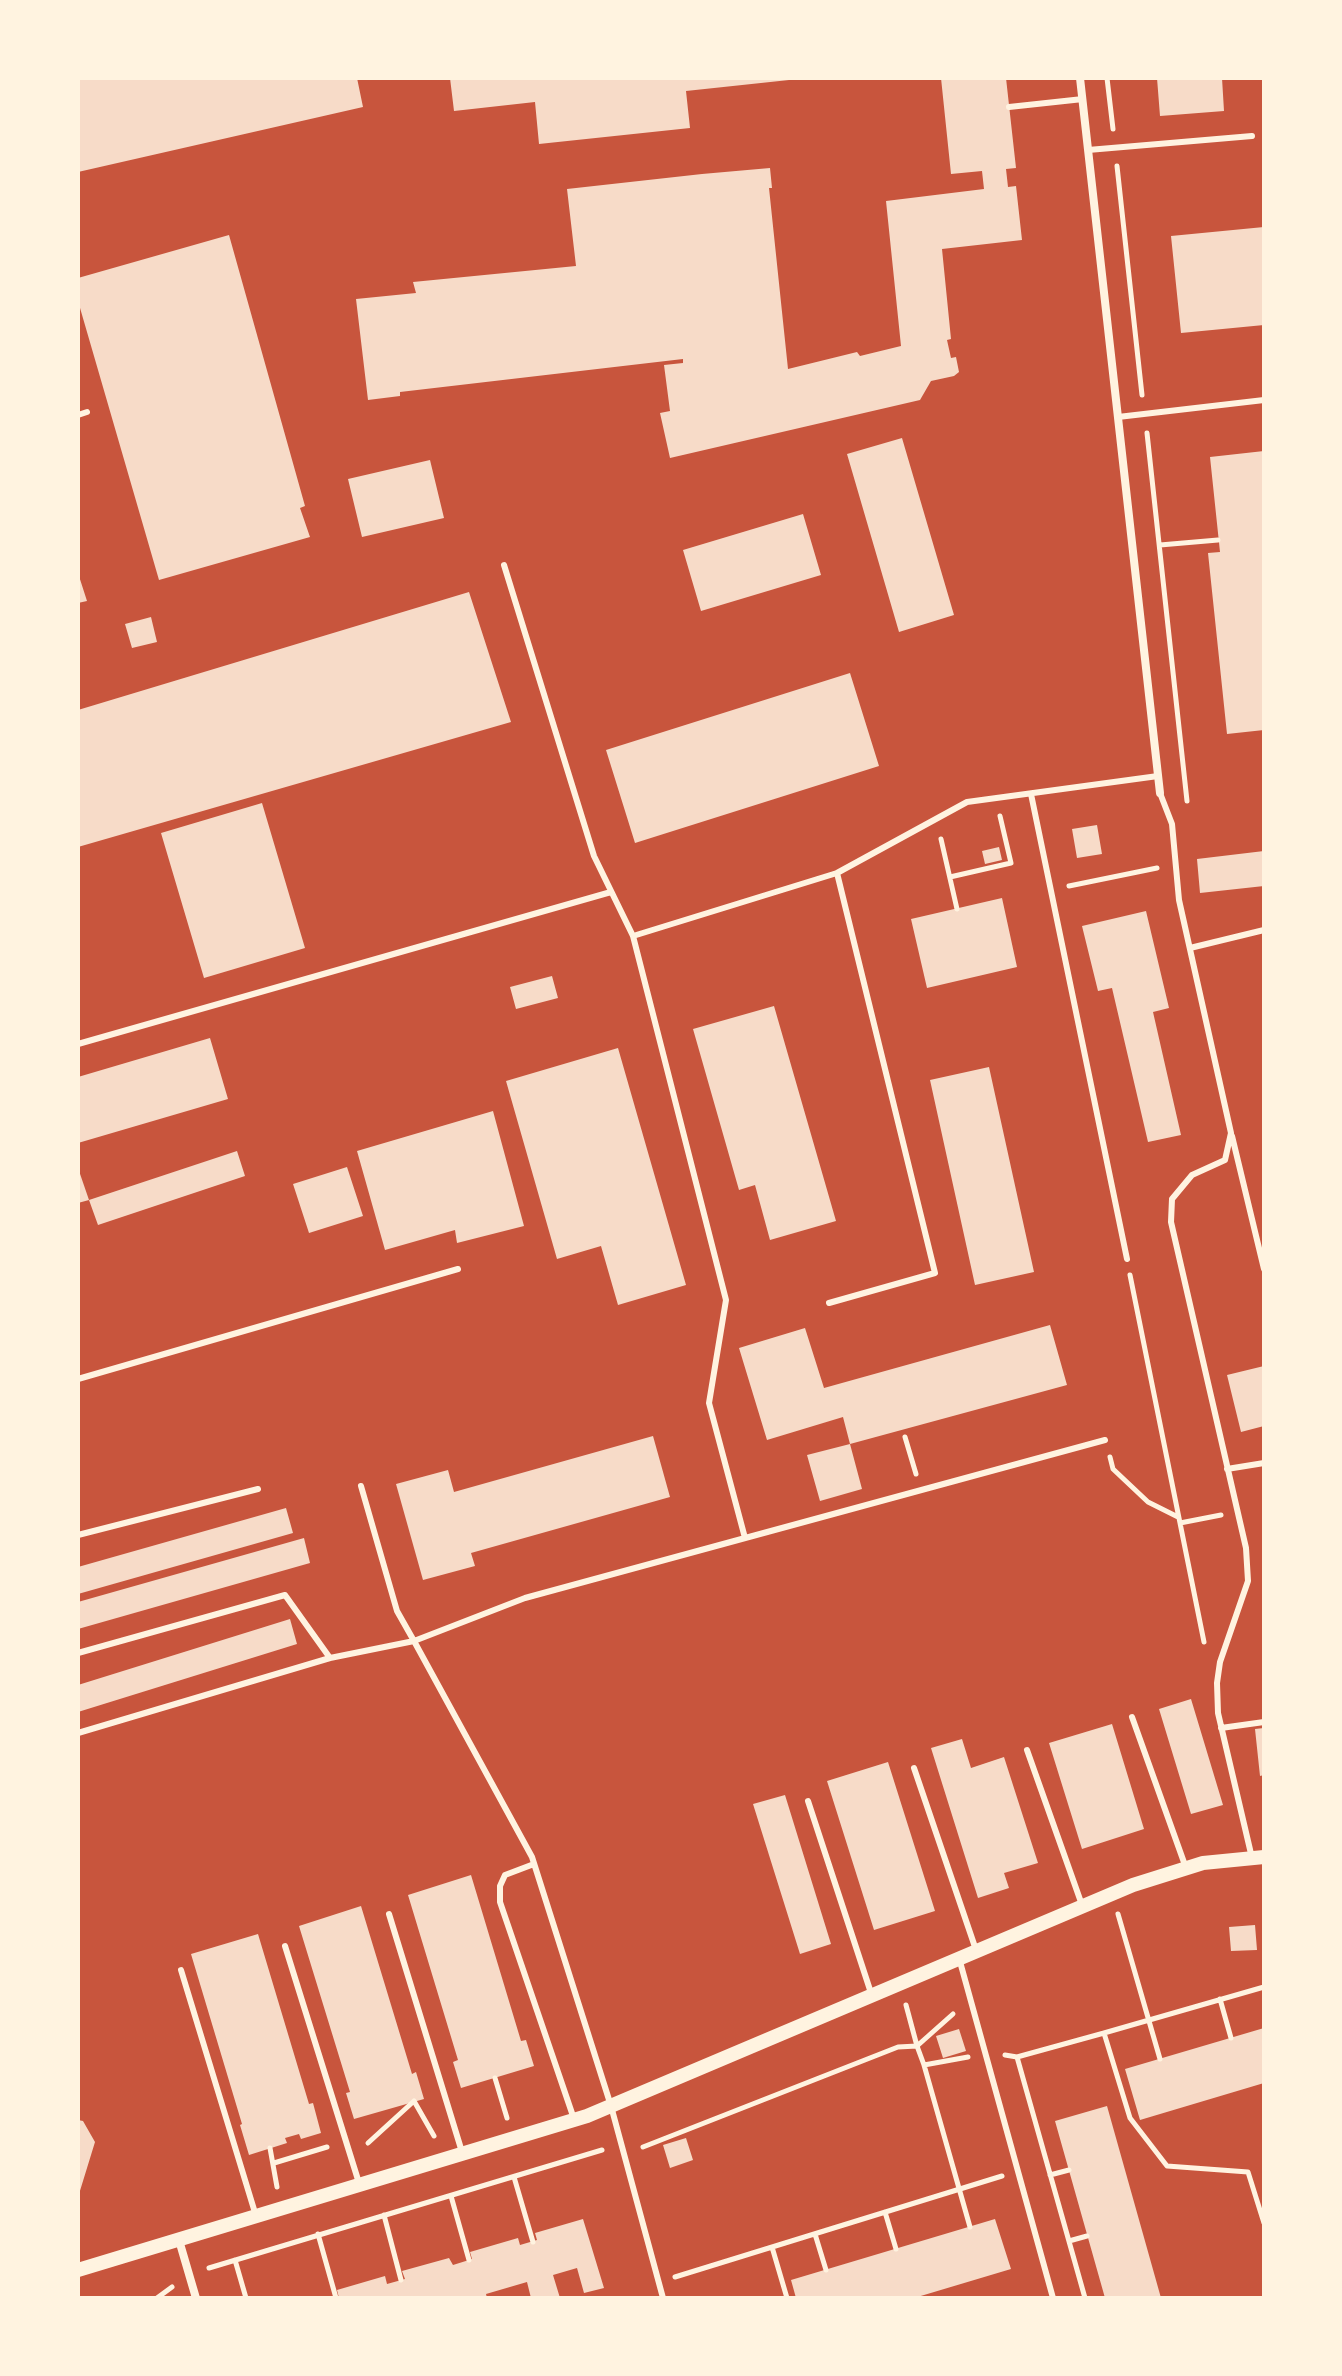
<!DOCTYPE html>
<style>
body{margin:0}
#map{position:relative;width:1342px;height:2376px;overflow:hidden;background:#c8553d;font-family:"Source Sans 3",sans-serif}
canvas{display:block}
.frame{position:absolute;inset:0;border:80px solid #fff3e0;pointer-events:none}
</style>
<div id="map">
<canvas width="1342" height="2376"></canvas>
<div class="frame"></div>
</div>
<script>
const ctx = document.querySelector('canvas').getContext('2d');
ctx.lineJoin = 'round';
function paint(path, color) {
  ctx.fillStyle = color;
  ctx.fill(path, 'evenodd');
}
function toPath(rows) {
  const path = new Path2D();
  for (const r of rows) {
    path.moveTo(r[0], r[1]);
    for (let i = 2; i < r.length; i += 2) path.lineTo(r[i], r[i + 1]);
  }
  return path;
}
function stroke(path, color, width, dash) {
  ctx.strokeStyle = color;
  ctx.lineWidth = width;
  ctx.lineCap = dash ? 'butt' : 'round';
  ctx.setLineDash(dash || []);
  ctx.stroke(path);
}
paint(toPath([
 [78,78,357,78,363,107,78,172],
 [450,78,789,78,789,80,686,91,690,128,539,144,535,102,454,111],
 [941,78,1006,78,1016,168,1006,169,1008,187,1016,186,1022,240,942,249,951,339,947,340,951,358,956,357,959,372,954,376,931,381,920,400,670,458,660,413,670,411,664,365,683,363,683,359,400,392,400,396,368,400,356,299,416,293,413,282,576,266,567,189,702,174,770,168,772,188,769,188,788,369,857,352,860,356,901,346,886,201,984,189,982,171,951,174],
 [1157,78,1222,78,1224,111,1160,116],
 [1264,227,1264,325,1181,333,1171,236],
 [229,235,305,506,300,508,310,537,159,580,78,301,78,278],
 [902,438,954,615,899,632,847,454],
 [1264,451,1264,730,1227,734,1208,553,1220,552,1210,457],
 [430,460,444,518,362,537,348,479],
 [803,514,821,575,701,611,683,550],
 [78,573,87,601,78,603],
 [469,592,511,722,78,847,78,710],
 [151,617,157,642,132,648,125,624],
 [850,673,879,766,635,843,606,750],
 [262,803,305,948,204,978,161,833],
 [1097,825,1102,854,1077,858,1072,829],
 [999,847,1002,860,985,864,982,851],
 [1264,851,1264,886,1200,893,1197,859],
 [1002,898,1017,967,927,988,911,919],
 [1146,911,1169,1008,1153,1012,1181,1135,1148,1142,1112,988,1098,991,1082,926],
 [552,976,558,998,516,1009,510,987],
 [774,1006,836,1221,770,1240,755,1185,739,1190,693,1029],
 [210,1038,228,1099,78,1143,78,1077],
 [618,1048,686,1285,618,1305,601,1246,557,1259,506,1081],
 [989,1067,1034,1272,975,1285,930,1080],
 [493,1111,524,1226,457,1243,455,1230,385,1250,357,1151],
 [237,1151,245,1176,98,1225,89,1200],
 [347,1167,363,1216,309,1233,293,1184],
 [78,1168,89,1200,78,1203],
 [1050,1325,1067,1385,850,1444,843,1417,767,1440,739,1348,805,1328,824,1388],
 [1264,1366,1264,1426,1241,1432,1227,1375],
 [653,1436,670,1497,471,1553,475,1566,423,1580,396,1484,448,1470,454,1492],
 [850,1444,862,1489,820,1501,807,1455],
 [286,1508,293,1533,78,1594,78,1567],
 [304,1538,310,1563,78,1629,78,1602],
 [290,1619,297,1644,78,1712,78,1685],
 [1191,1699,1223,1805,1191,1814,1159,1709],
 [1112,1724,1144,1829,1082,1849,1049,1743],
 [1264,1728,1264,1775,1260,1776,1255,1729],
 [962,1739,971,1768,1004,1757,1038,1863,1004,1873,1009,1888,978,1898,931,1748],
 [888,1762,935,1911,874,1930,827,1781],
 [785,1795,831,1944,800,1954,753,1804],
 [471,1875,521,2041,526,2040,534,2066,461,2088,453,2062,458,2060,408,1895],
 [361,1906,412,2074,416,2072,424,2099,354,2119,346,2093,350,2092,299,1926],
 [1255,1925,1257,1950,1231,1951,1229,1927],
 [258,1934,309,2104,313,2103,321,2133,301,2139,299,2134,285,2138,287,2143,249,2155,240,2125,242,2124,191,1954],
 [1264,2028,1264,2083,1140,2120,1125,2069],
 [959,2029,966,2051,943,2058,936,2036],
 [1107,2106,1161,2298,1105,2298,1055,2121],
 [78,2120,83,2121,95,2142,79,2194],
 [686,2138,693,2160,670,2168,663,2145],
 [583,2219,604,2288,584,2293,577,2268,553,2275,560,2298,531,2298,527,2282,486,2294,487,2298,339,2298,337,2290,385,2276,387,2284,405,2279,402,2271,449,2258,453,2265,469,2260,472,2259,470,2252,518,2238,520,2245,537,2240,535,2233],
 [995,2219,1011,2269,914,2298,796,2298,791,2280]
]), '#f7dbc8');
stroke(toPath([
 [1107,78,1113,129],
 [1117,166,1142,395],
 [1147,433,1187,801],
 [1160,545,1218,540],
 [941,839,957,909],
 [950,877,1011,863,1000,816],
 [1069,886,1157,868],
 [1130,1275,1204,1642],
 [905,1437,916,1474],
 [1110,1457,1113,1469,1148,1502,1178,1517],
 [1180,1523,1221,1515],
 [1118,1914,1160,2059],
 [1220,1999,1231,2038],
 [906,2005,917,2046,953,2014],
 [1104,2033,1264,1987],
 [1005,2055,1017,2057,1104,2033,1130,2118,1167,2166,1248,2172,1264,2223],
 [1017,2057,1085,2298],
 [924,2065,970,2227],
 [495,2078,507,2118],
 [368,2143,414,2101,434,2136],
 [643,2147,898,2047,917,2046,924,2065,968,2057],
 [270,2148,277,2187],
 [274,2163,327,2147],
 [1050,2175,1069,2170],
 [514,2177,533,2242],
 [451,2196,469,2260],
 [885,2212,896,2249],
 [384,2215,401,2280],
 [318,2234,336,2298],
 [815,2234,826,2270],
 [1069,2241,1087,2236],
 [772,2247,787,2298],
 [235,2260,246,2298],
 [209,2268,602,2150],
 [675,2277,1002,2176],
 [157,2298,172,2287]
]), '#fff3e0', 5);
stroke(toPath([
 [1009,107,1083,99],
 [1088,150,1252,136],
 [78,415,87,412],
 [1118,417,1264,400],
 [504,565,594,856,633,936],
 [1160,793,1172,824,1179,900,1231,1133,1225,1160,1192,1175,1172,1199,1171,1222,1246,1548,1248,1581,1220,1662,1217,1683,1218,1713,1252,1858],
 [1031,794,1127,1259],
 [1190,948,1264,930],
 [78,1044,611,892],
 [1232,1136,1264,1269],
 [829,1303,935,1273,837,873,967,802,1158,776],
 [78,1379,458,1269],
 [1227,1469,1264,1463],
 [361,1486,397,1611,414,1641,525,1598,1105,1440],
 [78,1535,258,1489],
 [745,1538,709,1403,726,1300,633,936,837,873],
 [78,1653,285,1595,330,1658],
 [1132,1717,1186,1868],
 [1221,1728,1264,1722],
 [78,1733,330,1658,414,1641,532,1857,611,2106,663,2298],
 [1027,1750,1082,1905],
 [914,1768,976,1950],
 [808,1801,872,1996],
 [534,1864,505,1875,500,1886,500,1902,574,2119],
 [389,1914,462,2152],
 [285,1946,359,2183],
 [959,1958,1053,2298],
 [181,1970,256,2216]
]), '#fff3e0', 6);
stroke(toPath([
 [1080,78,1160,793],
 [179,2240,196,2298]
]), '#fff3e0', 8);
stroke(toPath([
 [78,2270,587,2116,1133,1885,1203,1863,1264,1857]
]), '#fff3e0', 14);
</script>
